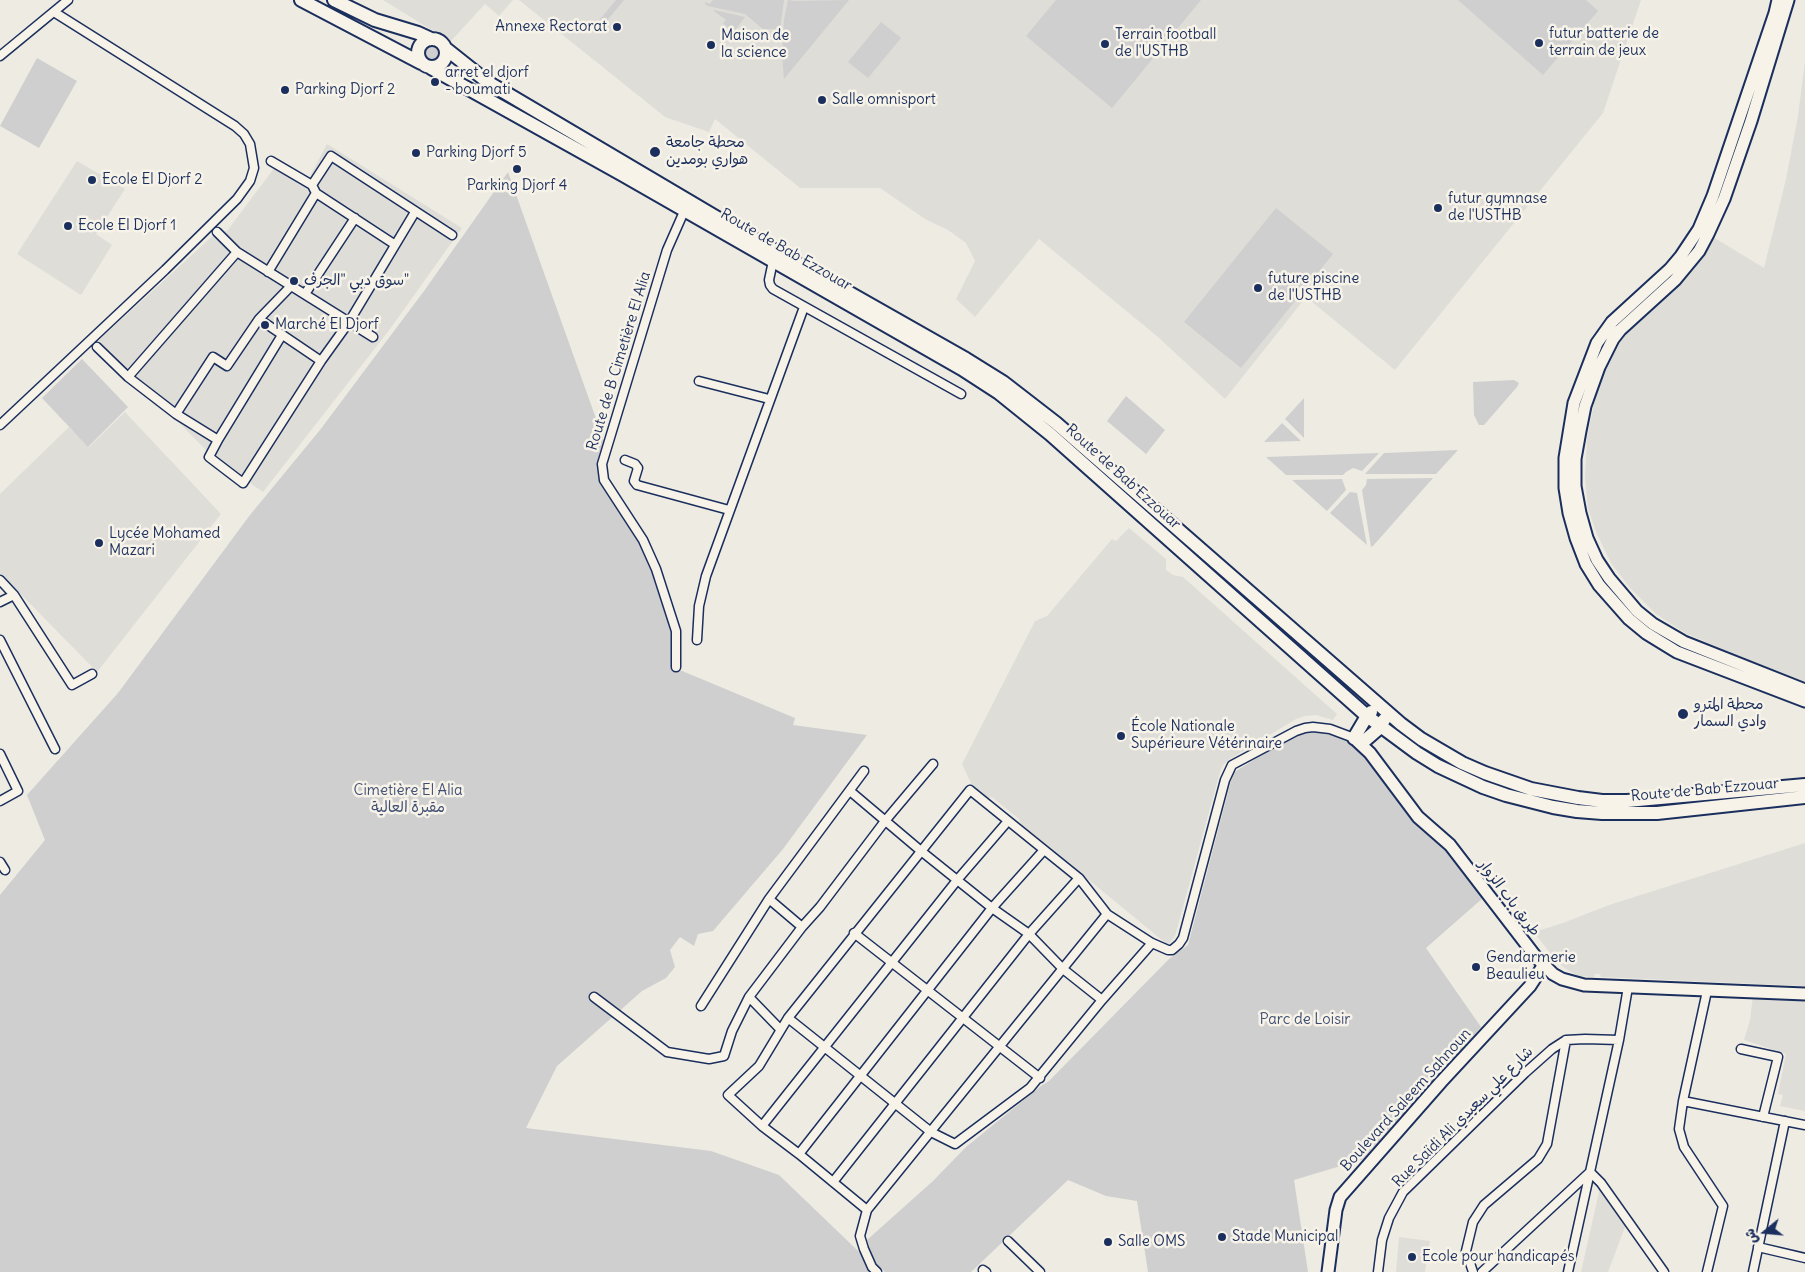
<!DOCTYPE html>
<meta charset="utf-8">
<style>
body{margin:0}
#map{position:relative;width:1805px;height:1272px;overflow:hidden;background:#eeebe2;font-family:Delius,"Playpen Sans Arabic",sans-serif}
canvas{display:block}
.north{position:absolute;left:1740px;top:1207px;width:50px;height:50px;-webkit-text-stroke:4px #f7f3e8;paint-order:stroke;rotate:253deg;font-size:14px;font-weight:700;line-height:20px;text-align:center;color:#1b2f5e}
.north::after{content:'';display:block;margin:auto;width:18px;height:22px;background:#1b2f5e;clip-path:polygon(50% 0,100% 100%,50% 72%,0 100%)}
</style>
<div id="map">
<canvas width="1805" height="1272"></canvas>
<div class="north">ش</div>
</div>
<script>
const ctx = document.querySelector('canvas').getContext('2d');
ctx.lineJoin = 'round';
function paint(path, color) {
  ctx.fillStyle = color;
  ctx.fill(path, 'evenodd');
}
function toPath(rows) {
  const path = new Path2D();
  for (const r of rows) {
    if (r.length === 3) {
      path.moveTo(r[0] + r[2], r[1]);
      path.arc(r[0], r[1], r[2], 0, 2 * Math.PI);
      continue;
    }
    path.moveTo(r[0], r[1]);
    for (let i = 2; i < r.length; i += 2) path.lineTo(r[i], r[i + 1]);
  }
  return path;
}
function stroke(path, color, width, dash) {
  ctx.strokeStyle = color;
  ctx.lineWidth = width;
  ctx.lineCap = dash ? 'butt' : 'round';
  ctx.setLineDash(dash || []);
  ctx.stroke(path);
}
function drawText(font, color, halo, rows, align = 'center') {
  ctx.font = font + ' Delius,"Playpen Sans Arabic",sans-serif';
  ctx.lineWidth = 5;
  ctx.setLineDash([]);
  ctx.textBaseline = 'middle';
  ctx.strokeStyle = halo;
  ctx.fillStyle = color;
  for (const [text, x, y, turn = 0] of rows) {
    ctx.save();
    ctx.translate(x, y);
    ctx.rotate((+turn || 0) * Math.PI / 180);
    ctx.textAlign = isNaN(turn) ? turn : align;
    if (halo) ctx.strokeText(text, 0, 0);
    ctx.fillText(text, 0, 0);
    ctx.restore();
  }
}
paint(toPath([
 [383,0,513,0,499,16,485,4,450,42,442,34,430,29],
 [519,0,1641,0,1603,113,1395,370,1306,297,1225,399,1158,337,1039,239,975,317,956,299,975,261,966,243,948,230,925,219,880,188,800,188,715,119,709,132,665,117],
 [1805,61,1805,684,1685,633,1656,614,1630,588,1611,563,1597,534,1588,509,1585,477,1587,438,1600,375,1613,348,1630,325,1663,298,1693,268,1713,237,1764,268,1786,179,1798,116],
 [327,144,462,228,390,329,263,492,213,457,98,341,217,232,227,231,278,163,308,180],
 [77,161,125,189,96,234,112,245,81,295,17,254],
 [125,412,221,514,97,672,0,573,0,494,69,427,89,447],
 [1129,528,1166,559,1166,570,1173,575,1183,577,1337,714,1333,720,1316,715,1305,716,1296,719,1230,759,1223,765,1220,772,1175,936,1168,945,1021,824,1019,819,992,797,988,798,976,789,975,791,970,787,971,783,962,764,1035,621,1047,616,1112,539,1116,541],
 [1805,843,1805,986,1601,977,1600,974,1595,974,1594,977,1579,976,1569,971,1557,962,1534,932,1563,923,1609,905],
 [1753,996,1805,999,1805,1111,1780,1106,1783,1095,1778,1094,1786,1054,1744,1040,1750,1020],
 [1601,1183,1628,1219,1608,1272,1581,1272],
 [1399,1237,1430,1241,1425,1272,1396,1272]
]), '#deddd8');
paint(toPath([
 [616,0,624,0,600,29,595,25],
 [713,0,784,0,780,29,763,29,745,14,708,6,705,4,705,2,710,4],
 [788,0,795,1,849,0,784,79,782,54,784,20],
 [1056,0,1201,0,1112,108,1026,36],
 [1458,0,1586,0,1598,11,1543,75],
 [714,11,714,10,745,17,733,33,723,23,726,20],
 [881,22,901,38,868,78,848,62],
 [431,54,7],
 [37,58,77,81,39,148,0,126],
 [508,172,604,441,599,454,599,465,647,549,670,621,673,637,675,668,795,718,793,725,867,735,783,849,713,931,698,934,694,946,680,937,670,950,675,967,666,978,642,991,557,1066,526,1128,711,1151,779,1175,880,1272,0,1272,0,895,45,840,27,795,118,693,250,515,320,430,424,291],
 [1276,208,1333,254,1241,368,1184,322],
 [82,359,128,407,88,447,42,398],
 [1514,380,1519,383,1517,387,1484,425,1479,425,1474,415,1473,382],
 [1126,396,1165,430,1146,454,1107,421],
 [1304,398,1304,438,1285,419],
 [1282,423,1301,441,1264,442],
 [1458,450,1436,474,1365,474,1384,453],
 [1379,453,1362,471,1353,468,1346,472,1343,475,1286,475,1266,457],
 [1433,478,1373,546,1371,547,1362,490,1366,485,1367,479],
 [1342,479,1346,490,1327,511,1292,480],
 [1350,492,1357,493,1367,545,1330,513],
 [1316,728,1351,739,1422,830,1435,831,1484,897,1426,948,1481,1027,1374,1156,1294,1180,1308,1272,1148,1272,1137,1201,1106,1196,1068,1180,971,1272,885,1272,874,1261,867,1240,933,1181,966,1147,1041,1086,1049,1081,1169,959,1188,945,1233,773,1295,734]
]), '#cfcfcf');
const street = toPath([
 [0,56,68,0],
 [271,161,312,185,331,156,452,235],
 [312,185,316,193,394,244],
 [217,232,237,252,373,337],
 [773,261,769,280,770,285,773,289,961,394],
 [268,272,316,193],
 [305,294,355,218],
 [259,319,291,286],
 [97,347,128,377,176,414,218,440,209,457,243,483],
 [128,377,237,252],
 [699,381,769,399],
 [176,414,213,357,227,366,259,319,321,361],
 [0,425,165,270,237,199,250,181,254,168,250,144,244,134,235,126,54,12],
 [218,440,282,335],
 [625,460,635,464,638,468,634,481,637,485,729,510],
 [242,481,243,483,321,361,349,322,415,212],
 [0,580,14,595,72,685,92,674],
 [0,602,14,595],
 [0,640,55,749],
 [697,640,699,606,706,576,804,307],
 [676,667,676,631,656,569,643,540,604,480,602,464,667,250,686,207],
 [0,754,18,791,0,801],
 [850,791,921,851,992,908,1029,934,1063,969,1102,1000],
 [0,862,5,870],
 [769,899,802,927],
 [854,933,1040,1078],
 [1707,991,1683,1101,1679,1129,1684,1147,1723,1206,1707,1272],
 [594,997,667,1052,709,1059,724,1056,732,1031,749,997,802,927,820,907,885,821,933,764],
 [749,997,780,1029],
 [701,1006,769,899,864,771],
 [788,1018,931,1132,955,1144,1030,1088,1102,1000,1152,943],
 [1741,1049,1778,1057,1763,1117],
 [1683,1101,1805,1125],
 [762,1126,958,879,1008,821],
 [799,1154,992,908,1044,850],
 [833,1182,1029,934,1079,878],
 [867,1210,799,1154,762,1126,728,1095,759,1066,788,1018,970,790,1079,878,1107,914,1152,943,1168,950,1172,950,1179,944,1183,938,1225,780,1232,765,1296,731,1305,728,1313,727,1330,729,1354,738],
 [1008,1241,1040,1272],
 [1758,1247,1805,1258],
 [983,1270,986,1272],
 [877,1272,872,1267,864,1249,860,1236,867,1210,1107,914],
 [1378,1272,1382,1240,1389,1218,1403,1192,1525,1073,1552,1049,1566,1040,1585,1039,1619,1040],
 [1473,1272,1466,1251,1473,1222,1484,1205,1538,1159,1547,1144,1566,1040],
 [1482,1272,1590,1172,1601,1183,1664,1272],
 [1568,1272,1619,1040,1628,987],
 [1753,1272,1785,1121]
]);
const secondary = toPath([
 [1778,0,1775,13,1713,196,1699,229,1681,256,1670,269,1612,322,1597,343,1574,403,1565,458,1565,488,1569,513,1576,538,1586,564,1599,585,1629,619,1646,633,1677,652,1805,701],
 [1788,0,1751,121,1724,199,1708,234,1699,251,1675,280,1620,330,1613,339,1599,367,1585,406,1580,431,1575,459,1575,486,1580,513,1587,538,1597,560,1609,578,1637,611,1653,624,1684,642,1805,690],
 [1355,739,1370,753,1418,817,1450,845,1536,957,1553,974,1562,979,1584,985,1805,994],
 [1328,1272,1336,1210,1340,1197,1441,1082,1530,986,1543,966]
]);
const primary = toPath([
 [301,0,421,63],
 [334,0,375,20,418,33,431,39],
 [432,53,14],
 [445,48,489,83,719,219,966,359,1003,382,1056,423,1401,724,1421,739,1462,763,1485,773,1531,789,1578,798,1602,801,1627,801,1805,785],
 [431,68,623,175,962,369,999,393,1050,434,1367,716,1417,753,1438,766,1483,787,1506,795,1553,807,1577,811,1602,813,1657,813,1805,797],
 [1354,738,1367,716,1371,712],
 [1362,743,1377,730,1384,720]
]);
stroke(street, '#1b2f5e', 11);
stroke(secondary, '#1b2f5e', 15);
stroke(primary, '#1b2f5e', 16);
stroke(street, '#f7f3e8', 8);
stroke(secondary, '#f7f3e8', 11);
stroke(primary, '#f7f3e8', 12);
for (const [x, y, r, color] of [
 [617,27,5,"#1b2f5e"],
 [1539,43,5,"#1b2f5e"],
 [1105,44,5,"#1b2f5e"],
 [711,45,5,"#1b2f5e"],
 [435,82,5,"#1b2f5e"],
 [285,90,5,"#1b2f5e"],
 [822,100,5,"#1b2f5e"],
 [655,152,6,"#1b2f5e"],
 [416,153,5,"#1b2f5e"],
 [517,169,5,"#1b2f5e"],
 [92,180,5,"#1b2f5e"],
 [1438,208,5,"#1b2f5e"],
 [68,226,5,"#1b2f5e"],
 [294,281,5,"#1b2f5e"],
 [1258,288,5,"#1b2f5e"],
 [265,325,5,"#1b2f5e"],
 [99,543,5,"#1b2f5e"],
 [1683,714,6,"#1b2f5e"],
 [1121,736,5,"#1b2f5e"],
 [1476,967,5,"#1b2f5e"],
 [1222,1237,5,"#1b2f5e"],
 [1108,1242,5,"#1b2f5e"],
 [1412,1257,5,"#1b2f5e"]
]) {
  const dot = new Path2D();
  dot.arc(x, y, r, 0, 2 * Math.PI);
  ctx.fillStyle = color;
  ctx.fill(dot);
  stroke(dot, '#f7f3e8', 2);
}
drawText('15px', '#1b2f5e', '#f7f3e8', [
 ["Annexe Rectorat",607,27,"right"],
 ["futur batterie de",1549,34],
 ["terrain de jeux",1549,51],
 ["Terrain football",1115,35],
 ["de l'USTHB",1115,52],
 ["Maison de",721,36],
 ["la science",721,53],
 ["arret el djorf",445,73],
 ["- boumati",445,90],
 ["Parking Djorf 2",295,90],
 ["Salle omnisport",832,100],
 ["محطة جامعة",666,143],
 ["هواري بومدين",666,160],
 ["Parking Djorf 5",426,153],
 ["Ecole El Djorf 2",102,180],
 ["Parking Djorf 4",517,186,"center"],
 ["futur gymnase",1448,199],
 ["de l'USTHB",1448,216],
 ["Ecole El Djorf 1",78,226],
 ["future piscine",1268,279],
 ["de l'USTHB",1268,296],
 ["سوق دبي \"الجرف\"",304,281],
 ["Marché El Djorf",275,325],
 ["Lycée Mohamed",109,534],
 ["Mazari",109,551],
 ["محطة المترو",1694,705],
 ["وادي السمار",1694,722],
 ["École Nationale",1131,727],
 ["Supérieure Vétérinaire",1131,744],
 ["Gendarmerie",1486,958],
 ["Beaulieu",1486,975],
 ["Stade Municipal",1232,1237],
 ["Salle OMS",1118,1242],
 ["Ecole pour handicapés",1422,1257]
], 'left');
drawText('15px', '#1b2f5e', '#f7f3e8', [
 ["Route de Bab Ezzouar",786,250,30],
 ["Route de B Cimetière El Alia",619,361,-73],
 ["Route de Bab Ezzouar",1123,477,42],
 ["Route de Bab Ezzouar",1705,790,-5],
 ["طريق باب الزوار",1509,898,53],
 ["Boulevard Saleem Sahnoun",1406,1100,-48],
 ["Rue Saïdi Ali شارع علي سعيدي",1463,1117,-45]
]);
drawText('15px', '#3f4f75', '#f7f3e8', [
 ["Cimetière El Alia",408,791],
 ["مقبرة العالية",408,808],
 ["Parc de Loisir",1305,1020]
]);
</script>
